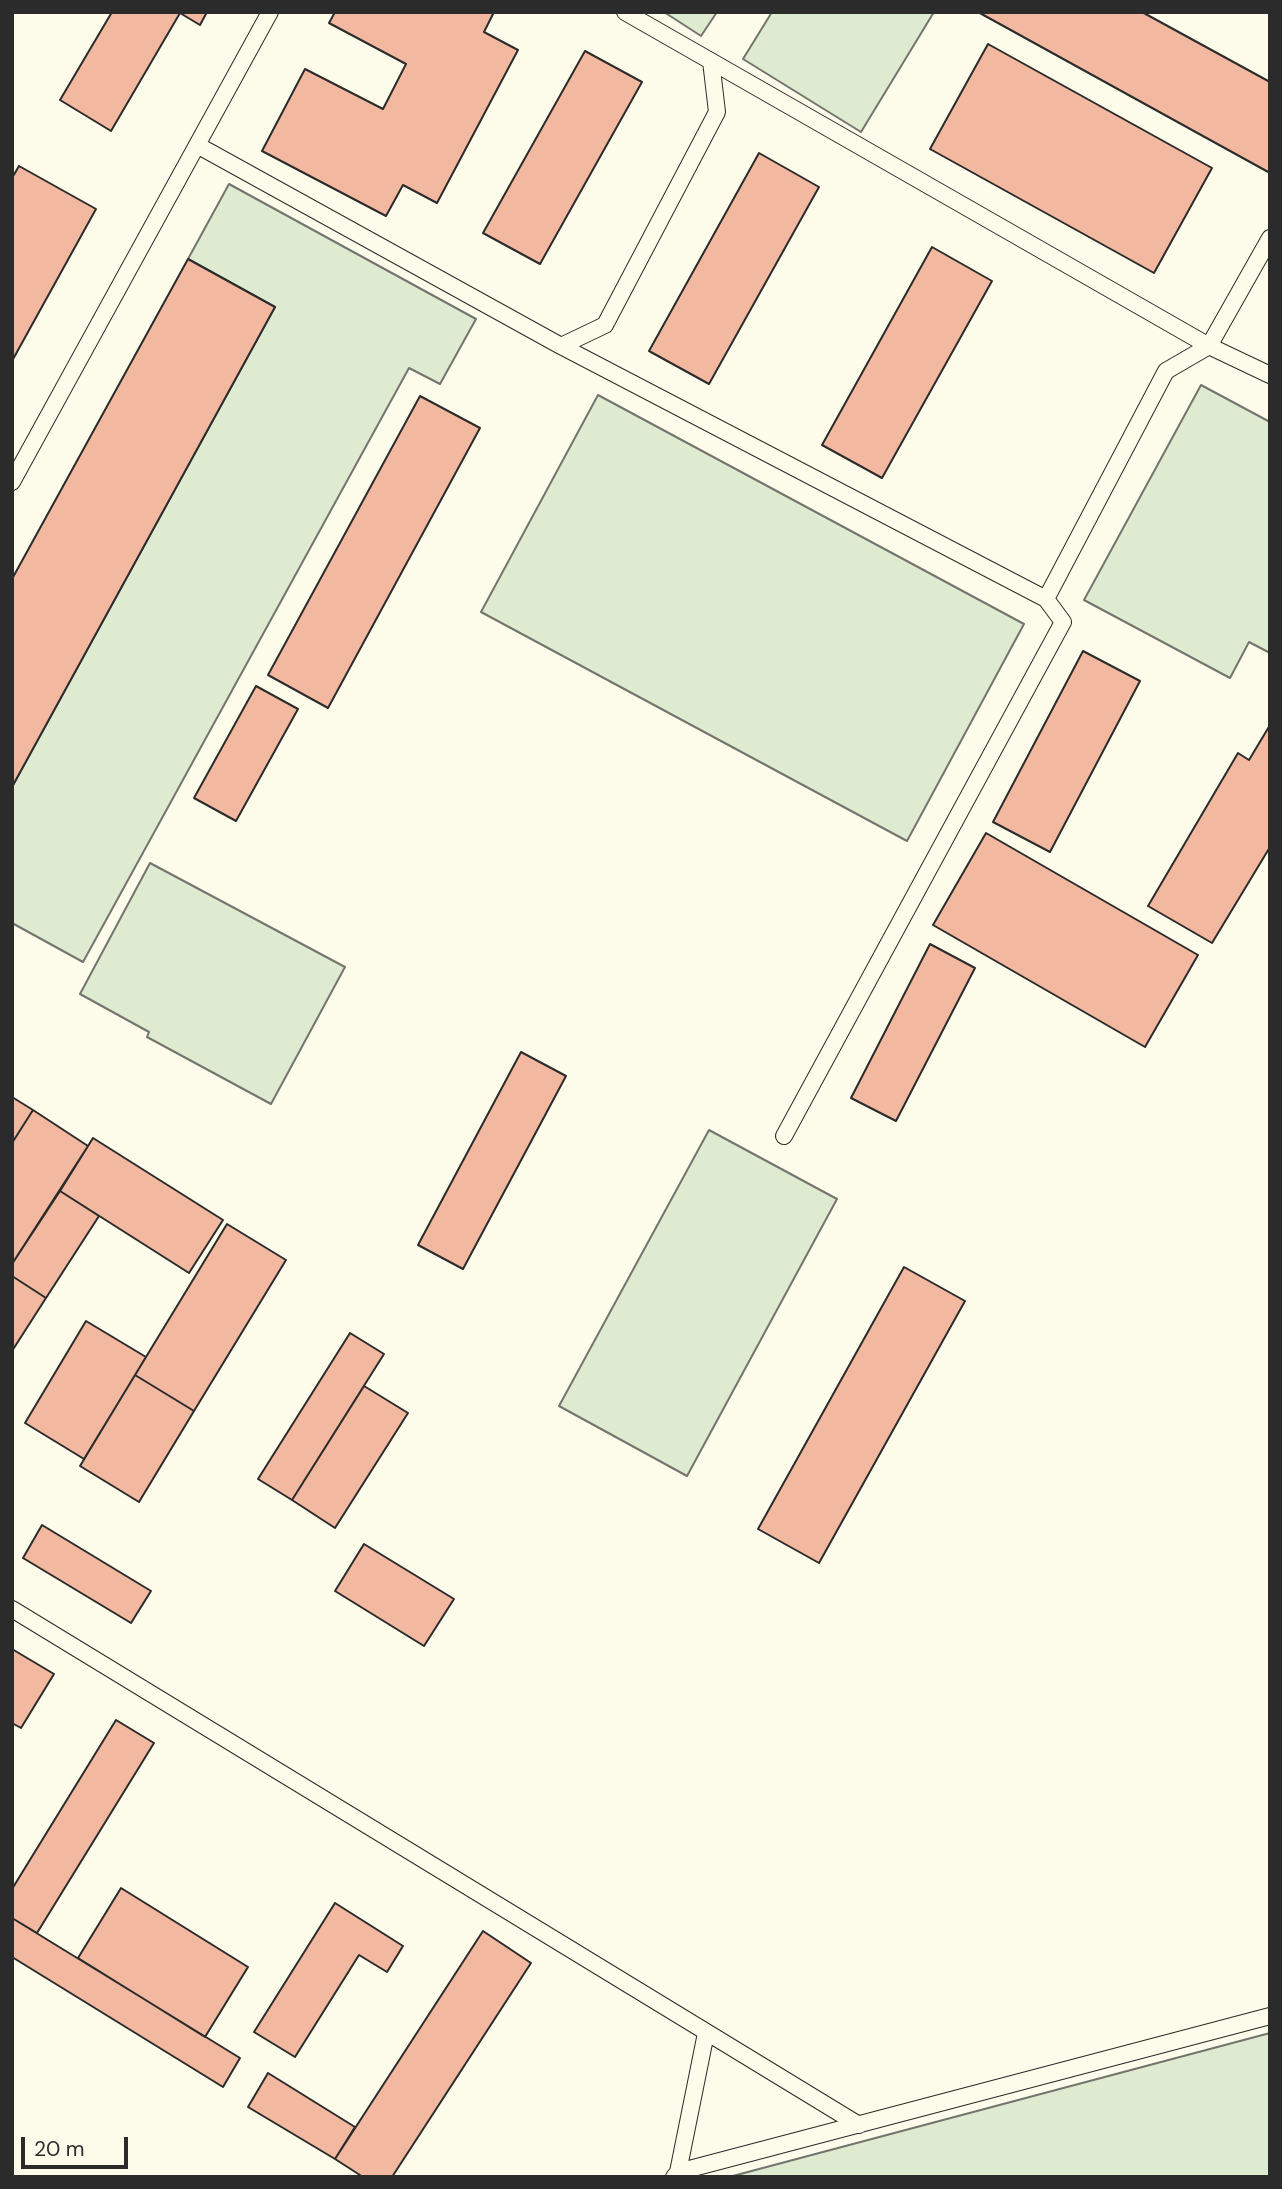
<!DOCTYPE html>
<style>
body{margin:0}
#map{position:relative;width:1282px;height:2189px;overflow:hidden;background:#fdfbea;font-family:"DM Sans",sans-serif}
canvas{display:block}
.frame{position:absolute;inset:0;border:14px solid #2b2b2b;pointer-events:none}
.scale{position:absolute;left:21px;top:2137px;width:107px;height:32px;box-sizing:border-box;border:4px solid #2b2b2b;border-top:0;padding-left:9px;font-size:21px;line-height:24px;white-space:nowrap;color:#2b2b2b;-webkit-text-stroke:5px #fdfbea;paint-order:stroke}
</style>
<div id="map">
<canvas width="1282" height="2189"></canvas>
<div class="frame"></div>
<div class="scale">20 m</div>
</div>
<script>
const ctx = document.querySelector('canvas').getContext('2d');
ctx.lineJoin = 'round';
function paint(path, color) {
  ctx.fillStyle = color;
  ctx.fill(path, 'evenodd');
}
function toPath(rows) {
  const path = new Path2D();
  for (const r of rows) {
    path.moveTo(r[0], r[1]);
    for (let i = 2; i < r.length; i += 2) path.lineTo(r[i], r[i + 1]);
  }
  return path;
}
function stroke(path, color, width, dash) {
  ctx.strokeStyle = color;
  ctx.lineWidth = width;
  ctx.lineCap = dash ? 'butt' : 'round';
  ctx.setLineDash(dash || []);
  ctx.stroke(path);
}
const green = toPath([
 [664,12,717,12,701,36,664,12],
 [772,12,934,12,861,132,743,59,772,12],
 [229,184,476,319,440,384,409,368,83,962,12,923,12,787,275,307,188,259,229,184],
 [1201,385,1270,422,1270,653,1249,642,1230,678,1084,600,1201,385],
 [598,395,1024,624,907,841,481,612,598,395],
 [150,863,345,967,271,1104,147,1037,149,1032,80,994,150,863],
 [709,1130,837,1199,687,1476,559,1406,709,1130],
 [1270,2033,1270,2177,729,2177,1270,2033]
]);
paint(green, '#deebd1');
stroke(green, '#74746e', 2);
const building = toPath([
 [112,12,207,12,200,25,180,13,111,131,60,100,112,12],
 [335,12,494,12,484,32,518,50,437,203,403,185,386,216,262,151,305,69,383,109,406,64,329,23,335,12],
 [978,12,1142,12,1270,82,1270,173,978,12],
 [988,44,1212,168,1154,273,930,149,988,44],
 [585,51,642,82,540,264,483,233,585,51],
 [759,153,819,187,709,384,649,351,759,153],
 [19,166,96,209,12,361,12,178,19,166],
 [932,247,992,281,882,478,822,445,932,247],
 [188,259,275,307,12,787,12,579,188,259],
 [420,396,480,428,328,708,268,675,420,396],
 [1083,651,1140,681,1050,852,993,822,1083,651],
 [256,686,298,709,236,821,194,798,256,686],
 [1270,725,1270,847,1212,943,1148,906,1238,753,1249,760,1270,725],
 [986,833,1198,955,1145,1047,933,925,986,833],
 [930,944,975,968,896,1121,851,1098,930,944],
 [521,1052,566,1076,463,1269,418,1245,521,1052],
 [12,1097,33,1110,12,1143,12,1097],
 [33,1110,88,1146,12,1264,12,1143,33,1110],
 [93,1138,223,1220,189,1273,60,1191,93,1138],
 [60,1191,99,1216,46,1298,12,1276,12,1264,60,1191],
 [227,1224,286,1260,194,1411,135,1375,227,1224],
 [904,1267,965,1301,819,1563,758,1529,904,1267],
 [12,1276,46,1298,12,1351,12,1276],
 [86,1321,146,1357,84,1459,25,1423,86,1321],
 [350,1333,384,1354,292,1500,258,1479,350,1333],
 [135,1375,194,1411,139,1502,80,1466,135,1375],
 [364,1386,408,1413,335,1528,292,1500,364,1386],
 [42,1525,151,1591,131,1623,23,1558,42,1525],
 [364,1544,454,1599,424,1646,335,1591,364,1544],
 [12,1649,54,1674,21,1728,12,1723,12,1649],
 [116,1720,154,1743,37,1933,12,1918,12,1889,116,1720],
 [121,1888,248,1967,205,2037,78,1958,121,1888],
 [335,1903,403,1946,387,1972,359,1955,295,2057,254,2032,335,1903],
 [12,1918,240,2058,223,2087,12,1957,12,1918],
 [483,1931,531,1963,392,2177,363,2177,335,2159,483,1931],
 [268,2073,355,2127,335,2159,248,2107,268,2073]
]);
paint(building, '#f2b8a0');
stroke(building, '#2b2b2b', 2);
const service = toPath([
 [625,12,1209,346,1270,375],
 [197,145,561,346,1046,599],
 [561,346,605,325,717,112,711,61],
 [12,482,270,12],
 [784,1136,1063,622,1046,599,1166,371,1209,346,1270,238],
 [12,1609,859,2125],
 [678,2172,706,2033],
 [674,2177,678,2172,1270,2016]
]);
stroke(service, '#2b2b2b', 18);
stroke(service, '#fdfbea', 16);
</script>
